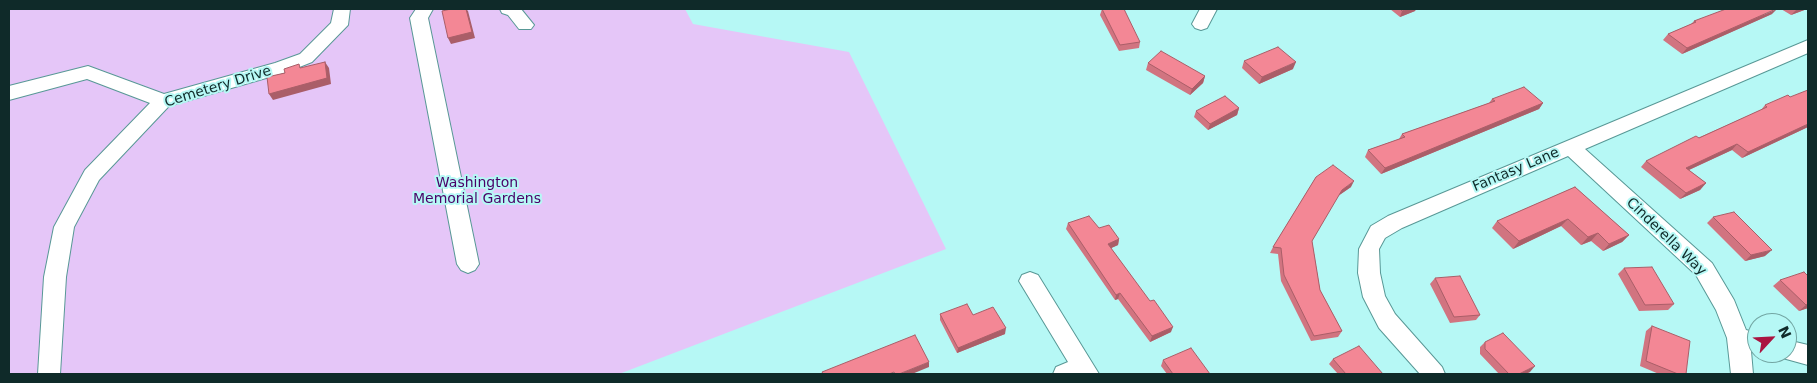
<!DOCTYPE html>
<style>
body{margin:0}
#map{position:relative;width:1817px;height:383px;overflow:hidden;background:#b6f8f5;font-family:"DejaVu Sans",sans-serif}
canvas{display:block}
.frame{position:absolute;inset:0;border:10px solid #0f2a29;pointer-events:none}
.north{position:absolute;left:1747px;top:313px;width:50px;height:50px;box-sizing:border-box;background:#b6f8f5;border:1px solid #73a6a3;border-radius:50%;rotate:65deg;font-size:14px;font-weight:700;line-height:20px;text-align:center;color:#0f2a29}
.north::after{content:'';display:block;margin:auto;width:18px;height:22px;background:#aa1541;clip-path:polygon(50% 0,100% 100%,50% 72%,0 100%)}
</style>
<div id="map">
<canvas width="1817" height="383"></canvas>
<div class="frame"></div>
<div class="north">N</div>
</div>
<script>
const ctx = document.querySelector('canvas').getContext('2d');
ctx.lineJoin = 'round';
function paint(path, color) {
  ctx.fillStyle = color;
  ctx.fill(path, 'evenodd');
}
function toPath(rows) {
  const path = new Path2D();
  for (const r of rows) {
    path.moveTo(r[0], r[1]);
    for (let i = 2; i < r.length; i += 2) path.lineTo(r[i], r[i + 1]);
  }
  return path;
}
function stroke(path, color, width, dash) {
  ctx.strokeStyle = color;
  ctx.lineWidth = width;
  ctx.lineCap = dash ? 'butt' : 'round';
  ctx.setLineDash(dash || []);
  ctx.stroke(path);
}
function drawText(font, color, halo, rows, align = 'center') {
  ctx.font = font + ' "DejaVu Sans",sans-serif';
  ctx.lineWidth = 4;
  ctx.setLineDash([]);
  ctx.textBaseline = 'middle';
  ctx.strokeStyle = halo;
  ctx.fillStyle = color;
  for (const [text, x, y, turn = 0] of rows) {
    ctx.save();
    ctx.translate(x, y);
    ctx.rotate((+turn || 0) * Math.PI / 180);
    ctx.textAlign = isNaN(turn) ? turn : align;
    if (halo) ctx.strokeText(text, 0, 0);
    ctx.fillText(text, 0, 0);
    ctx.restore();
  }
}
paint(toPath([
 [9,9,685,9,693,24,849,52,946,249,619,374,9,374]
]), '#e5c6f8');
const minor = toPath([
 [334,9,350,9,348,25,312,62,287,72,169,106,99,180,74,227,66,277,60,374,38,374,44,277,54,227,85,170,150,103,87,79,9,100,9,86,88,66,164,94,275,63,300,54,331,23,334,9],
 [416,9,433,9,428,18,479,264,475,270,468,273,461,270,457,264,410,18,416,9],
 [500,9,521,9,534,25,531,29,519,29,508,15,502,13,500,9],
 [1200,9,1217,9,1207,28,1201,30,1195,28,1192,24,1200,9],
 [1808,40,1808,53,1585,149,1712,263,1734,300,1746,330,1757,333,1757,353,1751,351,1753,374,1731,374,1727,338,1716,310,1696,275,1568,156,1402,228,1385,238,1379,249,1380,273,1385,296,1395,314,1442,367,1445,374,1420,374,1379,328,1363,297,1358,273,1359,249,1371,226,1388,216,1808,40],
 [1030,272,1038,275,1099,374,1053,374,1056,367,1068,362,1019,281,1022,275,1030,272],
 [1787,340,1808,345,1808,365,1779,357,1777,353,1787,353,1787,340]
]);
stroke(minor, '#589896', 2);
paint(minor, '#fff');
paint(toPath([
 [1102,9,1140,42,1139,48,1119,51,1100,15],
 [1390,9,1416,9,1415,11,1400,17],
 [1781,9,1807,9,1791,15],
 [1772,14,1682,54,1663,40,1668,34,1691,24,1694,21],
 [1244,61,1293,69,1259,84,1242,68],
 [1148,63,1205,76,1203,83,1190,95,1146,70],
 [1492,99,1543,103,1539,109,1381,174,1365,157,1368,150,1399,139,1402,134,1489,103],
 [1765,105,1808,127,1742,158,1732,150,1689,170,1706,183,1700,190,1680,199,1641,167,1646,161,1761,110],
 [1239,108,1237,115,1208,130,1194,117,1196,111],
 [1316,177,1351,187,1338,196,1312,241,1320,290,1342,331,1338,337,1311,341,1281,281,1278,254,1270,253,1273,247],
 [1575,187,1629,235,1622,242,1603,251,1591,241,1581,245,1561,226,1513,249,1492,228,1497,221],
 [1713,217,1765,256,1745,261,1707,223],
 [1068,223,1099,228,1119,239,1118,245,1111,248,1171,332,1150,342,1118,299,1115,300,1066,229],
 [1624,268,1674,304,1668,310,1639,311,1618,274],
 [1808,276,1808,308,1799,311,1773,286,1780,280],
 [1435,278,1480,315,1476,320,1450,323,1430,284],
 [940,314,1005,334,957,353,940,320],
 [1652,326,1686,374,1659,374,1640,366,1646,331],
 [1485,342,1530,372,1525,374,1499,374,1480,354,1480,347],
 [1333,359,1383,374,1338,374,1329,364],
 [1163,360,1210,374,1167,374,1161,366]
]), '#d17480');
paint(toPath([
 [466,9,468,11,475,38,451,44,448,38],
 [1409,9,1416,9,1415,11,1400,17,1402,11],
 [1777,9,1772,14,1682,54,1687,48],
 [1797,9,1807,9,1791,15],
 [325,62,329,68,331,84,273,100,269,94],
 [1296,62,1293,69,1259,84,1262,77],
 [1205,76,1203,83,1190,95,1192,89],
 [1543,103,1539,109,1381,174,1385,168],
 [1239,108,1237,115,1208,130,1210,124],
 [1808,124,1808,127,1742,158,1748,152],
 [1737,144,1732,150,1680,174,1686,168],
 [1354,181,1351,187,1338,196,1342,190],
 [1706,183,1700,190,1680,199,1686,193],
 [1568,219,1561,226,1513,249,1519,241],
 [1598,233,1591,241,1581,245,1588,237],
 [1629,235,1622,242,1603,251,1609,244],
 [1119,239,1118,245,1107,250,1108,244],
 [1772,250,1765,256,1745,261,1751,255],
 [1120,293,1118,299,1115,300,1116,295],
 [1808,304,1808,308,1799,311,1806,305],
 [1173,327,1171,332,1150,342,1152,336],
 [1006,328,1005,334,957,353,958,348],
 [929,362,929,367,912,374,899,374],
 [1535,366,1530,372,1525,374,1519,374]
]), '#aa5e68');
const building = toPath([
 [451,9,466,9,472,32,448,38,442,11,451,9],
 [1102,9,1124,9,1140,42,1120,45,1102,9],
 [1400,9,1409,9,1402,11,1400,9],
 [1726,9,1776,9,1687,48,1668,34,1696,22,1694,21,1726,9],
 [1278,47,1296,62,1262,77,1244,61,1278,47],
 [1161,51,1205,76,1192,89,1148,63,1161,51],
 [325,62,327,78,269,94,267,77,285,73,284,69,299,64,300,68,325,62],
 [1524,87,1543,103,1385,168,1368,150,1405,137,1402,134,1495,101,1492,99,1524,87],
 [1808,90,1808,124,1748,152,1737,144,1686,168,1706,183,1686,193,1646,161,1696,136,1699,138,1767,107,1765,105,1788,95,1790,97,1808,90],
 [1225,96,1239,108,1210,124,1196,111,1225,96],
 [1333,165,1354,181,1342,190,1312,241,1320,290,1342,331,1314,336,1284,275,1281,248,1273,247,1316,177,1333,165],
 [1575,187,1629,235,1609,244,1598,233,1588,237,1568,219,1519,241,1497,221,1575,187],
 [1734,212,1772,250,1751,255,1713,217,1734,212],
 [1089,216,1099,228,1109,225,1119,239,1108,244,1150,301,1154,300,1173,327,1152,336,1120,293,1116,295,1068,223,1089,216],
 [1652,267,1674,304,1645,305,1624,268,1652,267],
 [1804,272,1808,276,1808,304,1806,305,1780,280,1804,272],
 [1460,276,1480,315,1454,317,1435,278,1460,276],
 [967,304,973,315,993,307,1006,328,958,348,940,314,967,304],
 [1652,326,1690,341,1686,374,1678,374,1646,361,1652,326],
 [1503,333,1535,366,1519,374,1509,374,1485,349,1485,342,1503,333],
 [915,335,929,362,899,374,895,374,894,372,889,374,823,374,822,372,915,335],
 [1359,346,1383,374,1346,374,1333,359,1359,346],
 [1191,348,1210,374,1173,374,1163,360,1191,348]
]);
paint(building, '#f38795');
stroke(building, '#aa5e68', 1);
drawText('14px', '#0f2a29', '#b6f8f5', [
 ["Cemetery Drive",218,87,-17],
 ["Fantasy Lane",1516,170,-23],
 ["Cinderella Way",1666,237,44]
]);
drawText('14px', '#4a0067', '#b6f8f5', [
 ["Washington",477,183],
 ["Memorial Gardens",477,199]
]);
</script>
